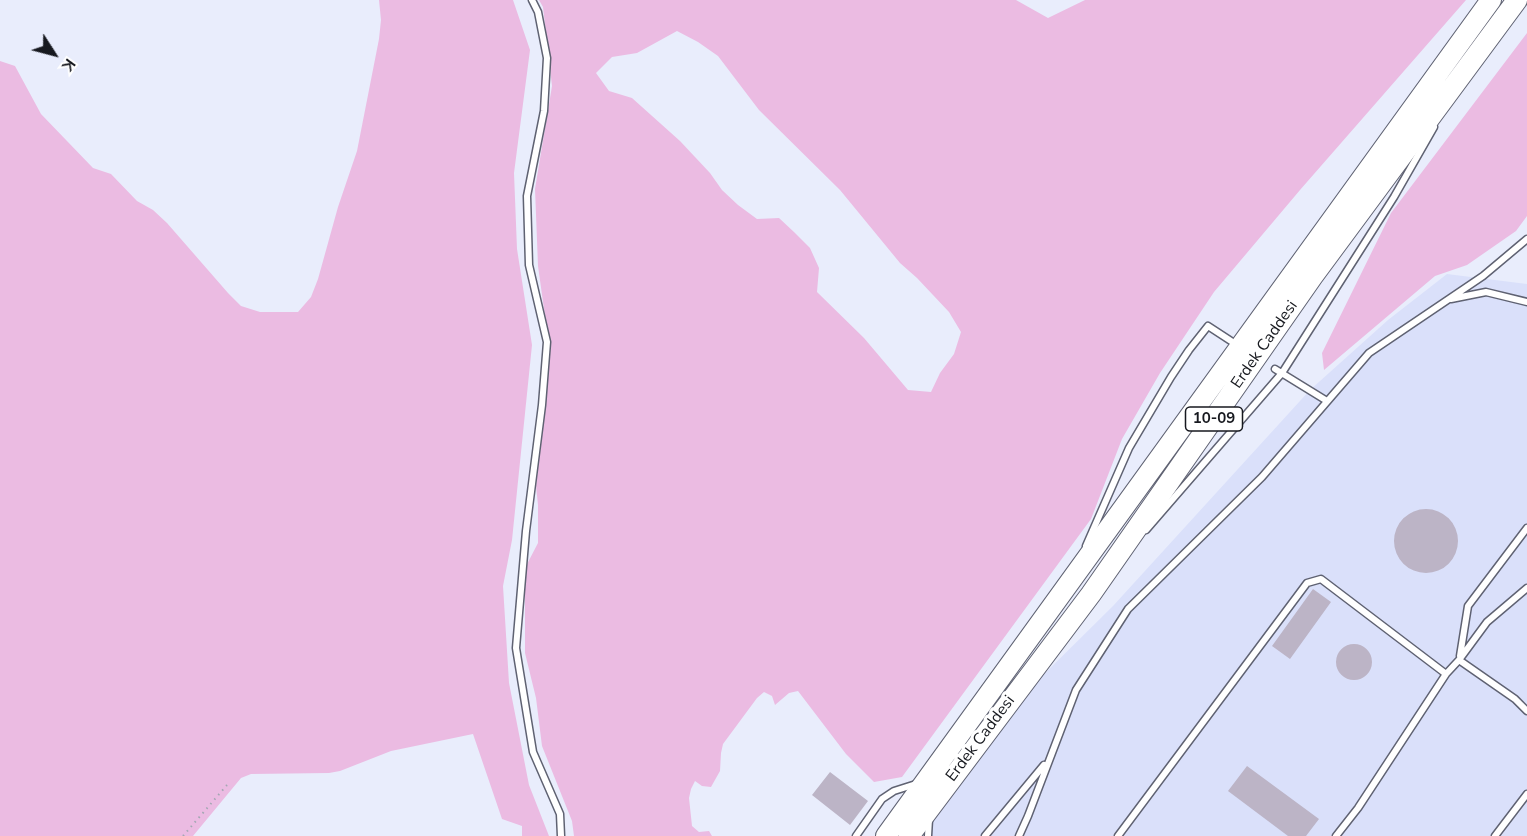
<!DOCTYPE html>
<style>
body{margin:0}
#map{position:relative;width:1527px;height:836px;overflow:hidden;background:#e9edfc;font-family:"Nunito Sans",sans-serif}
canvas{display:block}
.north{position:absolute;left:24px;top:24px;width:60px;height:60px;-webkit-text-stroke:4px #fff;paint-order:stroke;rotate:126deg;font-size:16px;font-weight:700;line-height:24px;text-align:center;color:#17191f}
.north::after{content:'';display:block;margin:auto;width:21px;height:27px;background:#17191f;clip-path:polygon(50% 0,100% 100%,50% 72%,0 100%)}
</style>
<div id="map">
<canvas width="1527" height="836"></canvas>
<div class="north">K</div>
</div>
<script>
const ctx = document.querySelector('canvas').getContext('2d');
ctx.lineJoin = 'round';
function paint(path, color) {
  ctx.fillStyle = color;
  ctx.fill(path, 'evenodd');
}
function toPath(rows) {
  const path = new Path2D();
  for (const r of rows) {
    if (r.length === 3) {
      path.moveTo(r[0] + r[2], r[1]);
      path.arc(r[0], r[1], r[2], 0, 2 * Math.PI);
      continue;
    }
    path.moveTo(r[0], r[1]);
    for (let i = 2; i < r.length; i += 2) path.lineTo(r[i], r[i + 1]);
  }
  return path;
}
function stroke(path, color, width, dash) {
  ctx.strokeStyle = color;
  ctx.lineWidth = width;
  ctx.lineCap = dash ? 'butt' : 'round';
  ctx.setLineDash(dash || []);
  ctx.stroke(path);
}
function drawText(font, color, halo, rows, align = 'center') {
  ctx.font = font + ' "Nunito Sans",sans-serif';
  ctx.lineWidth = 6;
  ctx.setLineDash([]);
  ctx.textBaseline = 'middle';
  ctx.strokeStyle = halo;
  ctx.fillStyle = color;
  for (const [text, x, y, turn = 0] of rows) {
    ctx.save();
    ctx.translate(x, y);
    ctx.rotate((+turn || 0) * Math.PI / 180);
    ctx.textAlign = isNaN(turn) ? turn : align;
    if (halo) ctx.strokeText(text, 0, 0);
    ctx.fillText(text, 0, 0);
    ctx.restore();
  }
}
paint(toPath([
 [1447,274,1527,284,1527,836,919,836,1025,693,1113,606,1310,390,1388,320]
]), '#dae0fa');
paint(toPath([
 [379,0,513,0,530,50,514,173,517,249,532,345,512,540,503,586,509,683,529,785,549,836,522,836,522,826,502,819,473,734,391,751,340,771,329,773,251,774,241,778,193,836,0,836,0,61,15,66,41,114,93,168,111,174,137,201,153,210,167,223,228,293,241,306,260,312,298,312,311,297,318,279,338,207,357,151,379,39,381,20],
 [539,0,1016,0,1048,18,1085,0,1466,0,1300,190,1214,292,1160,373,1122,439,1091,519,902,777,874,782,846,754,798,691,789,693,775,705,772,696,764,692,757,698,723,744,721,753,720,771,711,787,702,786,695,781,691,789,689,798,692,826,699,832,709,831,712,836,574,836,572,821,542,746,536,698,525,653,525,568,538,543,538,505,536,486,550,352,538,266,535,189,552,86,543,7],
 [677,31,698,42,718,56,759,110,840,190,900,263,917,278,949,312,961,332,954,354,940,373,931,392,908,390,864,338,817,292,819,268,810,248,794,232,779,218,757,219,738,205,722,190,710,173,680,141,632,98,609,91,596,73,612,57,637,53],
 [1527,33,1527,216,1516,231,1467,265,1435,276,1324,370,1322,353,1391,213]
]), '#ebbbe2');
paint(toPath([
 [1426,541,32],
 [1313,589,1331,602,1290,659,1272,646],
 [1354,662,18],
 [1247,766,1319,819,1306,836,1288,836,1228,791],
 [830,772,868,801,850,825,812,795]
]), '#bcb4c6');
const lane = toPath([
 [532,0,538,12,547,58,544,111,527,196,529,265,547,342,542,405,526,531,516,648,533,752,560,814,561,836],
 [1451,299,1486,292,1527,302],
 [1275,369,1327,401],
 [1146,530,1282,373,1394,197,1434,127],
 [1086,546,1129,448,1171,377,1189,350,1208,326,1231,341],
 [1460,656,1468,606,1527,528],
 [1459,660,1515,699,1527,711],
 [856,836,882,799,894,791,916,784],
 [928,836,929,819],
 [985,836,1044,765],
 [1019,836,1028,816,1076,690,1128,609,1262,477,1369,353,1483,276,1527,239],
 [1118,836,1307,583,1321,579,1446,674],
 [1336,836,1358,808,1446,674,1459,660,1487,622,1527,588],
 [1495,836,1527,794]
]);
const primary = toPath([
 [886,836,1491,0],
 [909,836,1091,594,1313,276,1517,0]
]);
stroke(lane, '#5f6272', 9);
stroke(primary, '#5f6272', 22);
stroke(toPath([
 [183,836,227,785]
]), '#a3a7b3', 2, [1.5, 4.5]);
stroke(lane, '#fff', 6);
stroke(primary, '#fff', 20);
for (const [x, y, w] of [
 [1214,419,57]
]) {
  const box = new Path2D();
  box.roundRect(x - w / 2, y - 12, w, 24, 4.5);
  ctx.fillStyle = '#fff';
  ctx.fill(box);
  stroke(box, '#17191f', 1.5);
}
drawText('bold 15px', '#17191f', null, [
 ["10-09",1214,419]
]);
drawText('16px', '#17191f', '#fff', [
 ["Erdek Caddesi",1265,345,-55],
 ["Erdek Caddesi",981,739,-53]
]);
</script>
